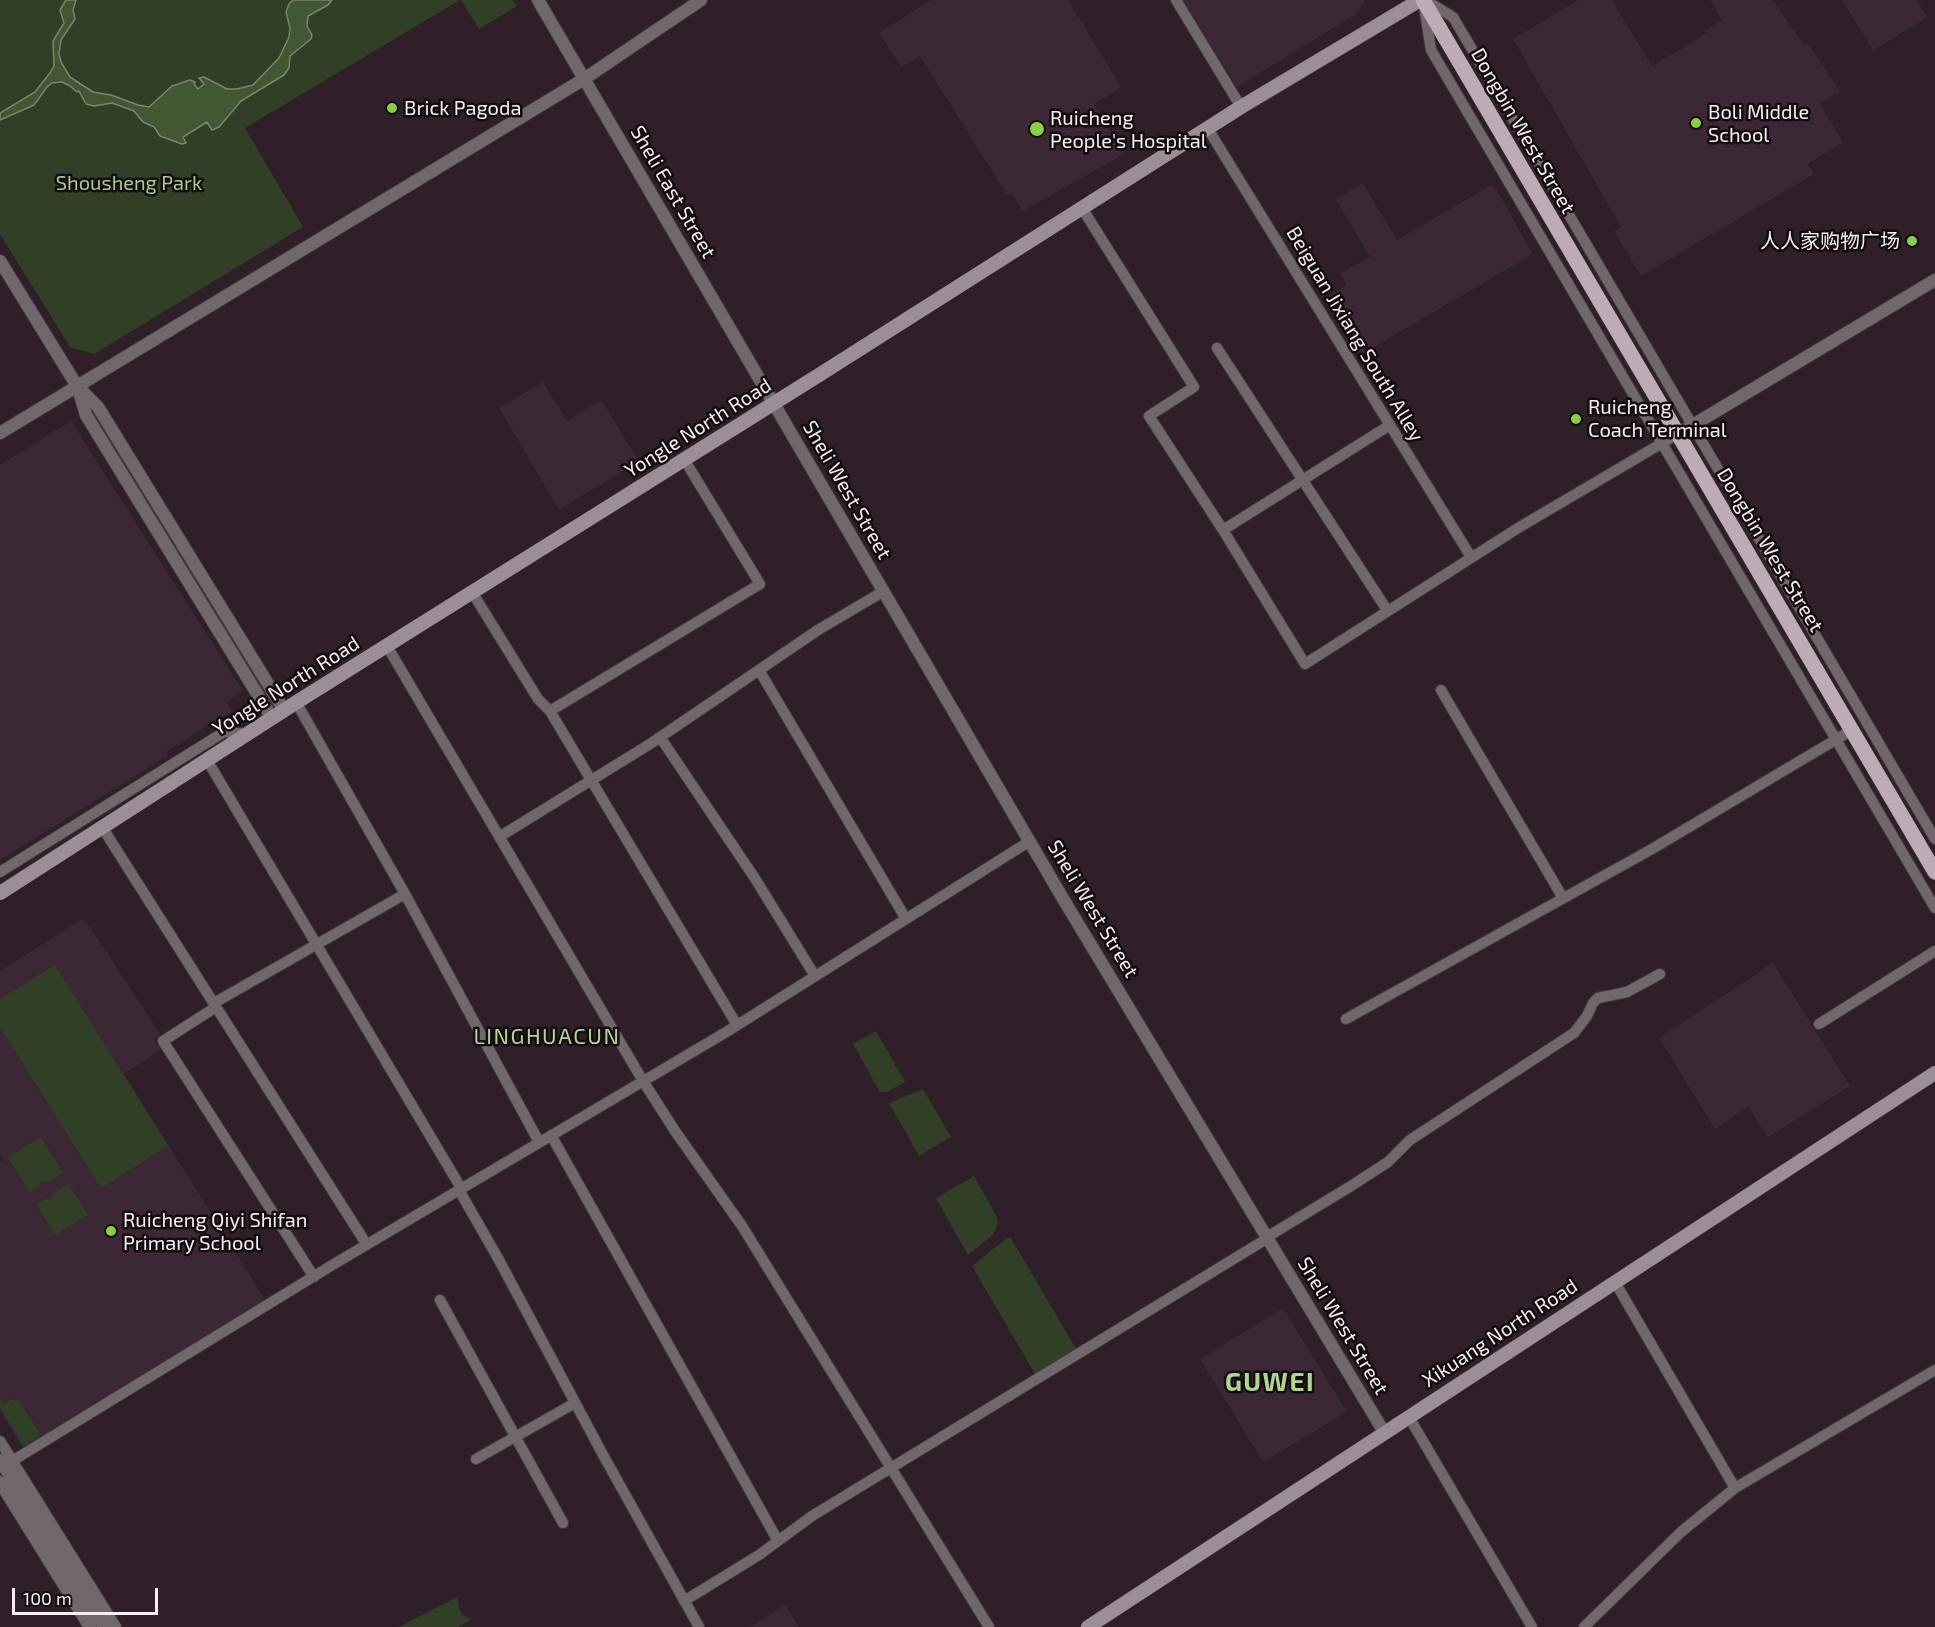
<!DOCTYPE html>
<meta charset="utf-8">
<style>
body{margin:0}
#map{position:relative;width:1935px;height:1627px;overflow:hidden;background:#2f1f29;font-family:"Exo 2",sans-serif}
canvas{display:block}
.scale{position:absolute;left:12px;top:1588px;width:146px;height:27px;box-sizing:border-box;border:3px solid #f8edf4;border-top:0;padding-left:8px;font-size:18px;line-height:21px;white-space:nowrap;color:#f8edf4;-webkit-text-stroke:4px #130c10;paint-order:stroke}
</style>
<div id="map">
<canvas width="1935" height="1627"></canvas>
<div class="scale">100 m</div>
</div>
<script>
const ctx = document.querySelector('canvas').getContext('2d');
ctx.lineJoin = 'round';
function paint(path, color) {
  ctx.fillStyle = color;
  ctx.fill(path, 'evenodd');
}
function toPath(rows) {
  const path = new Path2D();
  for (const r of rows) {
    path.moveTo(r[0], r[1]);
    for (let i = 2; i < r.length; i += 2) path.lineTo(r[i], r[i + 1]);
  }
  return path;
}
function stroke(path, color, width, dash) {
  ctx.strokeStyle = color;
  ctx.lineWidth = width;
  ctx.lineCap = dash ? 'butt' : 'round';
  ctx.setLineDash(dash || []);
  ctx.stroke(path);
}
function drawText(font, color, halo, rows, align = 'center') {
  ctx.font = font + ' "Exo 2","Noto Sans SC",sans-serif';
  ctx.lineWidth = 5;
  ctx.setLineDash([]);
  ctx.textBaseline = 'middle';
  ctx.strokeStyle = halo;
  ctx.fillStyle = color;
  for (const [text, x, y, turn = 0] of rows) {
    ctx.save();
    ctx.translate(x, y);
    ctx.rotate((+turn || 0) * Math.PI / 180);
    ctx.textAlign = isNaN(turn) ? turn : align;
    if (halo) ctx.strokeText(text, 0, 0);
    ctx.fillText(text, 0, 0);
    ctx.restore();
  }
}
paint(toPath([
 [931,0,1068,0,1121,87,1094,104,1124,154,1023,211,1011,193,1007,195,920,56,901,67,879,33],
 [1183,0,1366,0,1356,14,1237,87],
 [1578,0,1612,0,1652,66,1706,34,1705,30,1722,20,1710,0,1773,0,1803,44,1807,42,1840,91,1820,104,1843,142,1808,164,1814,174,1641,276,1614,231,1621,227,1513,39],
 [1842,0,1917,0,1927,17,1873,51],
 [1363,183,1397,240,1493,184,1533,254,1360,355,1326,297,1347,285,1340,274,1370,257,1336,199],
 [543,382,567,421,601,400,639,461,559,510,499,408],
 [71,421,243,691,227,702,232,711,166,752,168,756,0,860,0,465],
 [84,918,161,1035,154,1040,161,1050,124,1074,266,1301,23,1448,0,1411,0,1162,3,1160,0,1155,0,971],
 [1773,963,1850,1086,1768,1137,1748,1107,1715,1129,1659,1038],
 [1283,1308,1347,1412,1263,1462,1200,1359],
 [785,1605,799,1627,750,1627]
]), '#3c2734');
paint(toPath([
 [0,0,460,0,245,128,303,227,94,354,70,347,0,234],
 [461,0,513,0,517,6,479,29],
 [55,965,168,1146,101,1188,0,1027,0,999],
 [876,1031,905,1082,887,1092,880,1092,853,1044],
 [923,1089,951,1137,919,1156,889,1103],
 [41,1137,63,1173,47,1182,41,1182,38,1188,30,1193,8,1157],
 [974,1176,996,1215,998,1223,993,1235,968,1255,936,1198],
 [69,1184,88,1215,55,1235,36,1204,44,1199,51,1199,53,1193],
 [1007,1238,1011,1238,1076,1349,1035,1374,972,1266],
 [0,1398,4,1404,14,1398,15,1401,18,1399,41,1435,24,1446,0,1408],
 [457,1597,460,1611,464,1616,470,1618,470,1620,458,1627,399,1627]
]), '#313f27');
const water = toPath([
 [66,0,76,0,73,10,75,19,61,40,59,54,61,62,70,77,93,92,111,95,138,105,149,107,172,86,190,80,195,82,194,84,198,89,204,84,199,78,204,77,227,89,237,89,253,85,279,58,289,37,290,28,286,12,289,4,293,0,332,0,328,5,308,16,307,26,312,35,311,39,290,56,289,68,284,75,241,101,219,127,212,130,207,122,183,137,186,143,182,144,160,136,154,127,143,122,134,111,112,103,94,106,86,104,79,91,77,92,70,86,62,82,52,83,47,87,34,105,0,120,0,113,35,92,50,73,54,66,53,41,64,23,60,10,66,0]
]);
paint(water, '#435733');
stroke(water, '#79846d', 1.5);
const minor = toPath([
 [1176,0,1241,107],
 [1425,0,1453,17,1935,839],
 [1424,6,1431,50,1935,908],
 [1208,129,1471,557],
 [1082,208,1194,387,1149,416,1223,530,1305,664,1518,528,1681,432],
 [1217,348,1387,610],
 [1223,530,1390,425],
 [472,592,538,699,550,711,737,1025],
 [387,646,643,1081,675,1131,742,1226,989,1627],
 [759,670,906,919],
 [1441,690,1563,898],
 [296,702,405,894,539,1142],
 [550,711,760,584,684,459],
 [660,737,756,880,815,976],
 [207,760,461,1188],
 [102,827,367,1245],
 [499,837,650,744,818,630,884,591],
 [0,872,224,732,248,734],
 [214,1003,405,894],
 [216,1007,163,1041,314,1277],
 [1346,1019,1652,849,1852,730],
 [1819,1024,1935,951],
 [551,1135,778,1541],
 [459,1190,499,1260,602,1453,699,1627],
 [1267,1237,1351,1186,1388,1162,1410,1140,1574,1033,1587,1016,1593,1003,1598,998,1627,992,1660,974],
 [1619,1289,1735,1488],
 [440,1300,563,1523],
 [1413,1424,1532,1627],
 [0,1441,116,1627],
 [476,1459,575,1403],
 [4,1466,334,1264,728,1031,1030,841],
 [684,1601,759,1555,812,1516,1268,1238],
 [1584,1627,1681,1532,1735,1488,1935,1370]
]);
const tertiary = toPath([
 [538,0,1062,897,1384,1432],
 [0,261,77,386,98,407,284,710],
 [78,388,86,415,272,718],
 [0,433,584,79,701,0],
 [1678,434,1935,280],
 [0,1460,104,1627],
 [0,1482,90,1627]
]);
const secondary = toPath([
 [0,893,300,700,819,375,1241,107,1420,0],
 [1088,1627,1935,1073]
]);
const primary = toPath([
 [1423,0,1935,872]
]);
stroke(minor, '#4b3c45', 12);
stroke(tertiary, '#4b3c45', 14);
stroke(secondary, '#4b3c45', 15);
stroke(primary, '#4b3c45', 16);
stroke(minor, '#71686d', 10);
stroke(tertiary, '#71686d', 12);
stroke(secondary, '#9c8e96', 14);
stroke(primary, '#bdabb6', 15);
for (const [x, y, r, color] of [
 [392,108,6,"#8ace47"],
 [1696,123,6,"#8ace47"],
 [1037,129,8,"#8ace47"],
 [1912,241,6,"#8ace47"],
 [1576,419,6,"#8ace47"],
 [111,1231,6,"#8ace47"]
]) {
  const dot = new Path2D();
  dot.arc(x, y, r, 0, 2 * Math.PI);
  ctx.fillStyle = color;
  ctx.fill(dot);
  stroke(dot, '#130c10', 2);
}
drawText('20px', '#f8edf4', '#130c10', [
 ["Brick Pagoda",404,108],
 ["Boli Middle",1708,112],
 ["School",1708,135],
 ["Ruicheng",1050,118],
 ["People's Hospital",1050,141],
 ["人人家购物广场",1900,241,"right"],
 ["Ruicheng",1588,407],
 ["Coach Terminal",1588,430],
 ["Ruicheng Qiyi Shifan",123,1220],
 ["Primary School",123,1243]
], 'left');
drawText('20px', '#f8edf4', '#130c10', [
 ["Dongbin West Street",1523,131,60],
 ["Sheli East Street",673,192,60],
 ["Beiguan Jixiang South Alley",1355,334,59],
 ["Yongle North Road",698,428,-32],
 ["Sheli West Street",847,490,60],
 ["Dongbin West Street",1770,550,59],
 ["Yongle North Road",286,686,-32],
 ["Sheli West Street",1093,909,59],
 ["Sheli West Street",1343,1326,59],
 ["Xikuang North Road",1500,1333,-33]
]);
drawText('20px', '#a8cb8d', '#130c10', [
 ["Shousheng Park",129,183]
]);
ctx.letterSpacing = '1.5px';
drawText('22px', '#afd591', '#130c10', [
 ["LINGHUACUN",547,1037]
]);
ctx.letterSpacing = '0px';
ctx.letterSpacing = '1.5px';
drawText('bold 26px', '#afd591', '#130c10', [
 ["GUWEI",1270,1382]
]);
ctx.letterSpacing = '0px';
</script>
